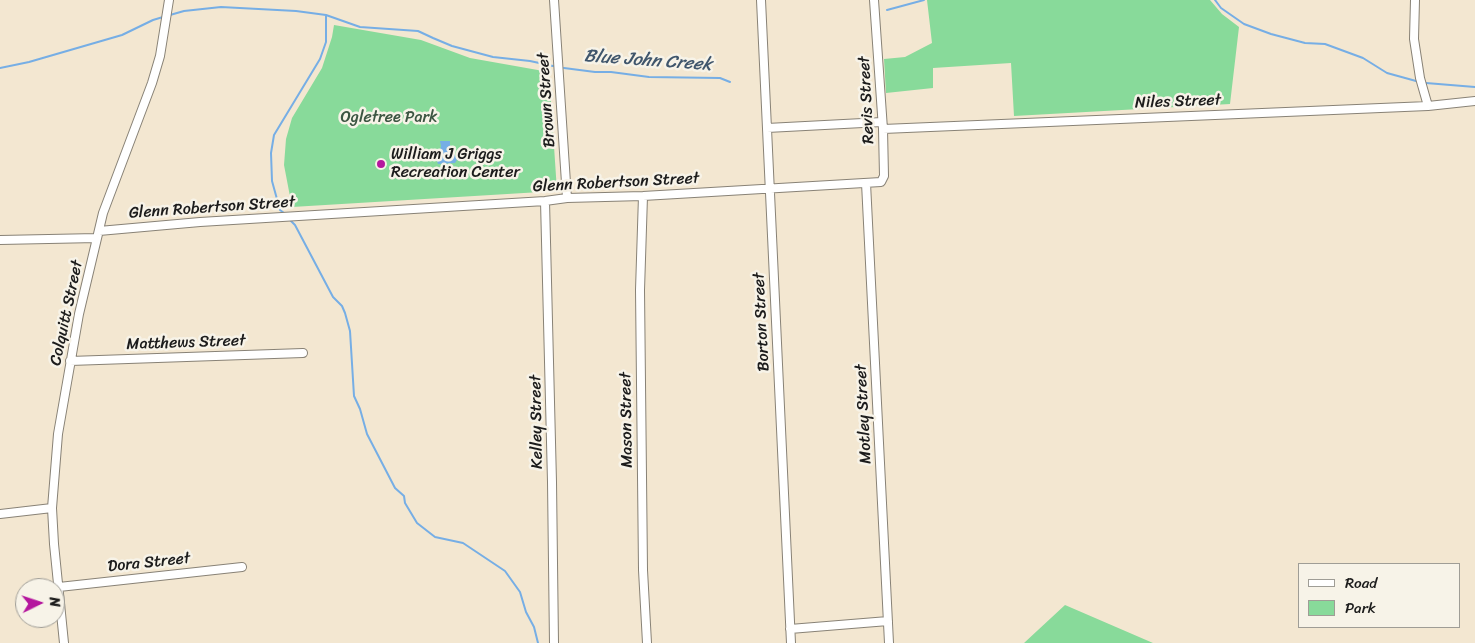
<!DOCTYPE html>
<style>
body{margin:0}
#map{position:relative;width:1475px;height:643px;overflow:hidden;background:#f3e7d1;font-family:Sriracha,sans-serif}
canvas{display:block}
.legend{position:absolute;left:1298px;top:563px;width:162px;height:65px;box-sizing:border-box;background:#f7f3e8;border:1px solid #9f9d96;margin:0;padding:6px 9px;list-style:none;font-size:15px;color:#1c1c1c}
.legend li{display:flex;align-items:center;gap:10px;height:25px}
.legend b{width:25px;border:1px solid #9f9d96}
.north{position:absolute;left:15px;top:578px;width:50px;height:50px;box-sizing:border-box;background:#f7f3e8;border:1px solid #9f9d96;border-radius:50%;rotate:86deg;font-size:14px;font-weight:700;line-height:20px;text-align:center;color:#1c1c1c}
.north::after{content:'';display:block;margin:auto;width:18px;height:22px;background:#b5179e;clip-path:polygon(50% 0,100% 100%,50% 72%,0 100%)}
</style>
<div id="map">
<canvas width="1475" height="643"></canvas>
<ul class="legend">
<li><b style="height:6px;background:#fff"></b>Road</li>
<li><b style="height:14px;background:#88da9a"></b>Park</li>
</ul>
<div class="north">N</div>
</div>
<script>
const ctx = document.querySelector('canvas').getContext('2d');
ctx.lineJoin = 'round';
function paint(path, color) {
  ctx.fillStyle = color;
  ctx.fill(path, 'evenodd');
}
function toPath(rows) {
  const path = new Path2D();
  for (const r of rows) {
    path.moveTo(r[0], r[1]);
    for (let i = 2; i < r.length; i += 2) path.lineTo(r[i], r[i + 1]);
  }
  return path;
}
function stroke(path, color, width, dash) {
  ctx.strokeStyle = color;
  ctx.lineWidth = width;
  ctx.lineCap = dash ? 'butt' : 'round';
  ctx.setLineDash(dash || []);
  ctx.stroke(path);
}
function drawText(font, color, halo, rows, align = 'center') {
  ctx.font = font + ' Sriracha,sans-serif';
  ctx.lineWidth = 5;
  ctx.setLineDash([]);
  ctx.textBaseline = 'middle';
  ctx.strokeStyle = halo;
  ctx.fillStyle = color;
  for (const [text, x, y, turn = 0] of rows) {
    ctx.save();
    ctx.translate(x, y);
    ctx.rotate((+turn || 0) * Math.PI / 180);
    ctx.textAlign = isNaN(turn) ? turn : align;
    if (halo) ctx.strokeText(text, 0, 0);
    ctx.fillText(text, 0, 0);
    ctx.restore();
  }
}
paint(toPath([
 [927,0,1210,0,1222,14,1239,27,1230,104,1014,116,1011,63,933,68,933,88,886,93,884,59,905,57,932,43],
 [334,25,421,40,470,58,549,72,557,191,292,207,284,165,286,139,292,118,322,68,332,37],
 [1065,605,1153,643,1024,643]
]), '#88da9a');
paint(toPath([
 [440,141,450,141,450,145,457,160,455,163,438,164,437,161,441,146]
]), '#76aee5');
stroke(toPath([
 [1215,0,1221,8,1244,24,1271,34,1305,43,1325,44,1363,58,1387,73,1416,81],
 [887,10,924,0],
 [170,15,184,11,221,7,296,11,326,15,360,27,418,31,433,38,452,46,493,57,530,61,553,66],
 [0,68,29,62,122,35,153,20,163,17],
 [564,68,595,72,611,72,649,77,720,78,730,82],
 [1426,83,1475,87],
 [284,213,280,210,272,181,271,153,274,135,320,59,326,42,326,15],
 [289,219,295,225,333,297,342,306,345,313,350,331,354,396,360,409,367,434,395,488,404,496,405,503,417,523,435,537,463,543,505,571,520,592,526,612,534,627,538,643]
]), '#76aee5', 2);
const minor = toPath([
 [554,0,567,198],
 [761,0,791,643],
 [1415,0,1414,39,1420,78,1428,106],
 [767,128,882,122],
 [883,129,1428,106,1475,101],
 [866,183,889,643],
 [643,196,640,290,643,570,647,643],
 [545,201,552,482,554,643],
 [99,231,200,222,545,201,567,198,643,196,881,182,884,176,883,129,874,0],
 [0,240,97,238],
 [70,361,303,353],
 [0,514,52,508],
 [59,587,242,567],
 [790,629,888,621],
 [64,643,54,544,52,508,58,434,79,314,103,213,152,83,160,56,169,0]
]);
stroke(minor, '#888276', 10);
stroke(minor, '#fff', 8);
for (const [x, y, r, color] of [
 [381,164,5,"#b5179e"]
]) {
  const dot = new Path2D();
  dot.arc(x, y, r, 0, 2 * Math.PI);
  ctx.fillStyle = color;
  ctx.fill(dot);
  stroke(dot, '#f7f3e8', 2);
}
drawText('16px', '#1c1c1c', '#f7f3e8', [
 ["Brown Street",547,100,-94],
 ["Revis Street",867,100,-93],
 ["Niles Street",1178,102,-2],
 ["Glenn Robertson Street",616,183,-3],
 ["Glenn Robertson Street",212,208,-4],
 ["Colquitt Street",67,313,-78],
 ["Borton Street",762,322,-93],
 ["Matthews Street",186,343,-2],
 ["Motley Street",864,414,-93],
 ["Mason Street",627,420,-91],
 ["Kelley Street",537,422,-91],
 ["Dora Street",149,563,-6]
]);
drawText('16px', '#3c5542', '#f7f3e8', [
 ["Ogletree Park",389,118]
]);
drawText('16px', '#1c1c1c', '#f7f3e8', [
 ["William J Griggs",391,155],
 ["Recreation Center",391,173]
], 'left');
drawText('italic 18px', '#40566c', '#f7f3e8', [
 ["Blue John Creek",648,61,4]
]);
</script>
